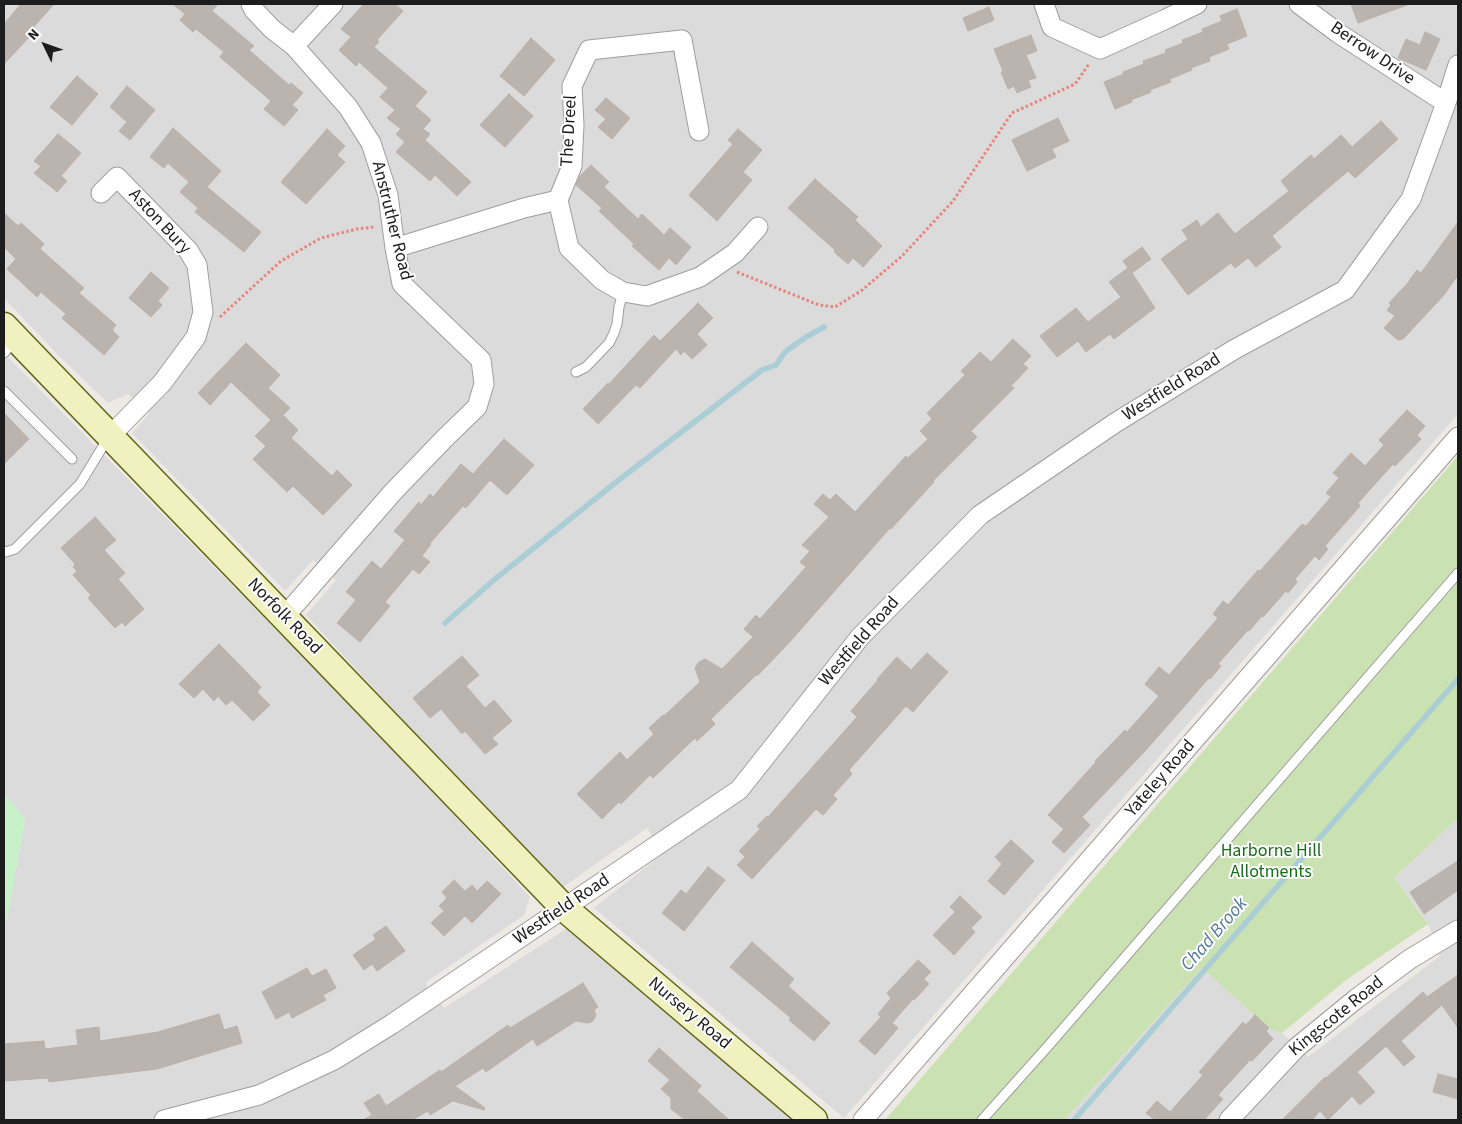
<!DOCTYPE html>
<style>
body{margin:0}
#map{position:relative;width:1462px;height:1124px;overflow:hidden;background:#edeae5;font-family:"Source Sans 3",sans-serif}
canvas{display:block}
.frame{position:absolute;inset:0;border:5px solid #1d1d1d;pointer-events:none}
.north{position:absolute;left:20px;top:20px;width:50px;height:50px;-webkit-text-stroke:4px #fff;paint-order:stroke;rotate:312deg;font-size:14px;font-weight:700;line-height:20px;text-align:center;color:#1d1d1d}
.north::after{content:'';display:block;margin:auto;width:18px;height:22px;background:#1d1d1d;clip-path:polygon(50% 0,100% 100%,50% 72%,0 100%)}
</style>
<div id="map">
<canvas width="1462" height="1124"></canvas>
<div class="frame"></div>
<div class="north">N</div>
</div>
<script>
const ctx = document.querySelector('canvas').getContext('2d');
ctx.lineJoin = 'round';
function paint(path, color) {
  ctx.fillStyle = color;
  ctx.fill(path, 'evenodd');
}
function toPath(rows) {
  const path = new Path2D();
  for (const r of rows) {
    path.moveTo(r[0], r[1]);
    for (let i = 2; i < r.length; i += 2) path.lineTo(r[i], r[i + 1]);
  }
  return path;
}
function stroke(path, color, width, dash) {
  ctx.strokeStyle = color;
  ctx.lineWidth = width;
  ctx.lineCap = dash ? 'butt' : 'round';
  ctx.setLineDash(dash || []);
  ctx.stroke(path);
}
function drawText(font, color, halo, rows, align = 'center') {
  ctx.font = font + ' "Source Sans 3",sans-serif';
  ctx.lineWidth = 4;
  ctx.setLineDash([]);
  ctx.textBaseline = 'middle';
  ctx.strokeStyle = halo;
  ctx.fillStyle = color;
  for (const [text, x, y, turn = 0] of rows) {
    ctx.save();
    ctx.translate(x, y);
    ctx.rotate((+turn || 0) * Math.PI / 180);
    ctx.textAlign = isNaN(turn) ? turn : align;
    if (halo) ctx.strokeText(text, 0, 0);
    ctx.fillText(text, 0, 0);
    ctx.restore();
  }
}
paint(toPath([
 [4,4,1458,4,1458,414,844,1118,594,908,664,853,647,828,563,887,520,847,306,615,336,580,313,560,285,591,132,433,149,414,128,394,108,403,60,357,4,298],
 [4,353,384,740,530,897,524,915,425,983,444,1008,566,929,698,1034,796,1120,4,1120,4,920,6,920,25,819,4,794],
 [1458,818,1458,1120,1064,1120,1202,968,1269,1028,1282,1033,1308,1057,1440,956,1428,924,1394,878]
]), '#dbdbdb');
paint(toPath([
 [1458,456,1458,818,1394,878,1428,924,1346,980,1282,1033,1269,1028,1202,968,1064,1120,885,1120]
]), '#cae1b1');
paint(toPath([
 [4,794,25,819,7,920,4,920]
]), '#c7f2c9');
stroke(toPath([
 [445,623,495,579,615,483,762,370,776,365,785,352,806,337,824,327],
 [1074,1120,1458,679]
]), '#abcdd5', 5.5);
const building = toPath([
 [21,4,54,4,30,31,33,33,4,64,4,24,21,4],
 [173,4,218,4,212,11,254,46,249,50,289,85,291,83,303,93,292,105,298,110,284,126,264,109,271,101,220,57,224,52,196,29,193,32,180,20,185,14,173,4],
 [364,4,395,4,403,11,377,40,379,42,374,47,427,92,415,106,431,120,423,129,430,134,425,140,471,182,457,196,435,175,430,181,396,152,405,142,396,134,401,129,387,118,395,110,380,97,388,88,359,62,356,66,339,50,351,37,341,29,364,4],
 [1351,4,1406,4,1407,5,1358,23,1351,4],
 [989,7,994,20,968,31,963,18,989,7],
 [1237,9,1247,36,1227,44,1229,49,1209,57,1210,61,1191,68,1192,70,1170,79,1171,82,1150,90,1151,92,1131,100,1132,102,1115,109,1104,82,1124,74,1123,72,1144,64,1143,61,1166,53,1165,50,1183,43,1182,40,1203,32,1202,29,1222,21,1220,16,1237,9],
 [1425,32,1440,39,1426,70,1398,58,1406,39,1420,45,1425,32],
 [1031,35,1037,51,1026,55,1036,78,1028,80,1031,87,1017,93,1014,86,1008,89,1001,72,1003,71,994,49,1031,35],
 [531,38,555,60,524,96,500,76,531,38],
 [77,76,98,94,72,125,50,107,77,76],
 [127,86,155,110,130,140,119,131,127,122,110,107,127,86],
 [509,94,533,116,505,147,480,125,509,94],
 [606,98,630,118,612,139,598,127,606,119,595,110,606,98],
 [1058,118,1069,141,1052,149,1056,157,1027,171,1012,140,1058,118],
 [1381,121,1398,139,1355,178,1348,171,1272,236,1281,247,1256,267,1248,258,1235,268,1231,263,1188,295,1161,259,1188,239,1182,230,1197,220,1201,227,1218,213,1235,234,1289,191,1281,181,1311,155,1314,159,1341,135,1352,147,1381,121],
 [173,128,221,171,207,187,261,232,244,252,195,212,198,208,180,192,189,182,168,163,164,168,150,157,173,128],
 [327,129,345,146,337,155,345,162,306,204,281,182,327,129],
 [738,129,762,150,743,172,752,180,717,221,689,195,733,144,728,140,738,129],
 [58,134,81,153,61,176,67,181,57,192,34,173,41,166,34,161,58,134],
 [591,165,609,182,604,187,638,219,642,214,664,235,670,228,691,247,676,265,669,258,659,270,632,246,634,244,599,211,602,208,576,185,580,176,591,165],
 [815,179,858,217,855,220,882,246,863,267,853,258,848,264,834,252,835,250,788,208,815,179],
 [4,213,18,226,21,223,44,244,40,249,84,288,79,293,116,325,112,330,119,337,104,355,62,318,66,314,41,292,37,297,7,269,16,259,4,247,4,213],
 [1458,222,1458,275,1444,295,1403,339,1398,340,1384,328,1395,316,1387,310,1391,305,1389,303,1407,284,1417,270,1421,273,1458,222],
 [1142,247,1151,259,1132,273,1155,308,1114,339,1110,334,1086,352,1078,341,1057,357,1040,336,1076,308,1088,322,1121,297,1109,282,1128,268,1123,261,1142,247],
 [151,272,169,288,158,301,162,305,151,317,129,298,151,272],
 [698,303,713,318,697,334,707,345,692,359,684,351,681,355,676,349,640,388,636,385,598,424,583,409,608,383,609,384,654,335,660,341,698,303],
 [1013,339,1031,356,1023,364,1028,368,1011,386,1014,388,971,431,977,437,933,481,934,482,891,529,890,528,787,645,757,676,756,675,711,719,715,724,697,741,695,738,653,778,650,775,621,804,619,802,602,819,577,794,620,752,627,760,654,734,649,728,663,715,664,716,700,682,695,668,699,662,705,659,722,669,753,637,744,629,756,615,760,619,806,567,800,562,810,551,802,545,829,517,814,504,823,494,830,500,836,494,855,512,906,456,908,458,928,439,920,431,932,419,927,413,965,375,961,371,980,352,991,362,1013,339],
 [246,343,280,375,268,388,290,408,283,415,298,430,291,438,332,476,337,470,352,485,323,515,293,486,287,492,253,459,266,446,255,436,271,420,231,382,210,405,198,393,246,343],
 [1407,410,1425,426,1417,435,1421,439,1395,466,1393,464,1358,503,1360,506,1325,546,1328,549,1319,560,1315,556,1295,579,1297,582,1288,593,1286,591,1263,617,1262,616,1249,631,1248,630,1218,664,1221,666,1210,679,1209,678,1146,750,1082,817,1090,825,1064,853,1052,842,1064,829,1048,815,1096,762,1095,761,1125,730,1127,732,1159,696,1145,684,1159,667,1169,675,1218,618,1213,614,1223,601,1228,605,1258,570,1260,571,1302,524,1306,526,1331,497,1326,493,1339,478,1333,473,1351,453,1365,466,1384,445,1379,440,1407,410],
 [4,413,29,439,4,464,4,413],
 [504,439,534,465,507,495,490,480,466,508,463,506,430,543,431,544,422,556,430,562,419,574,413,569,385,602,390,606,360,642,337,623,356,600,346,592,372,561,381,569,405,540,394,531,419,502,421,505,430,494,433,497,461,464,473,474,504,439],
 [95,517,116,540,104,550,125,573,118,579,144,609,125,626,122,622,115,628,88,598,91,595,73,575,77,571,73,567,75,564,61,548,95,517],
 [219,644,261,687,257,692,270,705,253,721,232,700,226,705,218,696,214,701,203,689,194,698,179,684,219,644],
 [927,653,948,672,913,712,906,706,849,770,852,774,833,795,837,799,823,815,816,809,752,879,737,865,745,857,739,851,760,829,757,826,767,816,768,817,857,717,851,711,878,680,877,679,897,657,911,670,927,653],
 [462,656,479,675,466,686,485,708,494,700,512,721,492,738,498,744,485,754,465,731,462,734,441,709,430,718,413,698,462,656],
 [1011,840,1034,861,1004,895,988,881,1002,864,995,857,1011,840],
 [1458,861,1458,890,1424,914,1410,892,1458,861],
 [708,867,725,880,684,931,662,913,681,890,686,894,708,867],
 [454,880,465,891,472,885,477,891,487,881,501,894,472,923,465,916,444,936,431,923,444,911,439,906,447,898,442,892,454,880],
 [960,896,982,917,971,928,975,932,954,955,933,935,955,912,950,907,960,896],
 [386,926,405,951,377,971,372,964,364,970,353,955,376,939,373,935,386,926],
 [752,942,794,979,788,986,830,1023,814,1041,789,1020,791,1018,730,967,752,942],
 [918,960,931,972,924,979,929,984,914,1000,913,999,892,1023,898,1028,875,1055,859,1041,881,1017,878,1014,891,998,887,993,918,960],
 [307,968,312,976,326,969,336,988,323,995,326,1000,292,1018,289,1012,276,1019,262,992,307,968],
 [1458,975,1458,1028,1442,1005,1401,1041,1415,1057,1404,1066,1386,1046,1357,1072,1375,1092,1360,1105,1352,1096,1328,1120,1320,1111,1312,1120,1282,1120,1325,1077,1326,1078,1423,992,1427,997,1458,975],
 [583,983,598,1007,594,1010,596,1015,593,1021,588,1023,576,1021,537,1046,533,1039,486,1072,483,1068,455,1086,485,1108,484,1110,453,1101,430,1115,428,1111,412,1120,363,1120,372,1115,364,1103,379,1094,386,1106,440,1070,441,1072,508,1025,510,1028,583,983],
 [219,1014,224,1030,237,1026,242,1043,157,1069,49,1082,48,1078,4,1081,4,1044,44,1041,45,1049,78,1045,76,1030,99,1027,100,1041,158,1032,219,1014],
 [1255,1015,1269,1028,1266,1031,1273,1039,1252,1061,1250,1060,1218,1095,1223,1099,1204,1120,1155,1120,1146,1113,1157,1101,1170,1112,1203,1075,1199,1072,1243,1022,1246,1025,1255,1015],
 [659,1048,701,1086,697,1091,729,1120,685,1120,671,1109,671,1098,661,1089,670,1080,648,1061,659,1048],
 [1438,1074,1458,1079,1458,1099,1433,1092,1438,1074]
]);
paint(building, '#bab3ae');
stroke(building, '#bdb1a9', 1);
const service = toPath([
 [4,353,15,341],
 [576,372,586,367,609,343,614,333,617,324,619,307,623,292],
 [4,391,72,459],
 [4,551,6,552,15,549,80,484,108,438],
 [982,1120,1049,1045,1458,573]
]);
const minor = toPath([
 [251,4,254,10,272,29,294,46,348,107,371,143,388,195,395,248,402,284,481,360,484,384,477,407,445,438,393,492,284,617],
 [1044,4,1052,27,1100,49,1166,19,1197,4],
 [1299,4,1338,33,1446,103],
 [294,46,333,4],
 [101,193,117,177,188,250,197,265,203,312,196,337,162,383,110,436],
 [558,200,569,248,602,280,623,292,647,296,700,277,735,253,758,227],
 [395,248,524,208,558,200,572,166,574,125,572,86,589,50,682,40,699,131],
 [164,1120,259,1095,334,1060,392,1024,739,790,860,637,980,515,1115,423,1235,349,1345,290,1411,199,1446,103,1458,65],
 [863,1120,1458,437],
 [1229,1120,1296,1048,1356,999,1410,959,1458,930]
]);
const secondary = toPath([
 [4,326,564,908,814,1120]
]);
stroke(service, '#9e9e9e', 11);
stroke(minor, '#9e9e9e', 21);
stroke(secondary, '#5f6613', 29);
stroke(toPath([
 [737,272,819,305,835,307,861,291,902,256,953,201,1012,113,1075,84,1089,64],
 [220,317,281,261,321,238,357,229,374,227]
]), '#e8847b', 3, [2.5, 2.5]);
stroke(service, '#fff', 9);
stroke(minor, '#fff', 19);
stroke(secondary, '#f0f1bf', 26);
drawText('18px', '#1d1d1d', '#fff', [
 ["Berrow Drive",1372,54,34],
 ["The Dreel",570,131,-87],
 ["Anstruther Road",391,221,76],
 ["Aston Bury",159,222,47],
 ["Westfield Road",1172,388,-32],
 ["Norfolk Road",284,617,46],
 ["Westfield Road",860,642,-49],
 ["Yateley Road",1161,779,-49],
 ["Westfield Road",562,910,-34],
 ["Nursery Road",689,1014,40],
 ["Kingscote Road",1337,1017,-39]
]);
drawText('18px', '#196e1e', '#fff', [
 ["Harborne Hill",1271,852],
 ["Allotments",1271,873]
]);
drawText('italic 19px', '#53789a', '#fff', [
 ["Chad Brook",1215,935,-49]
]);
</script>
